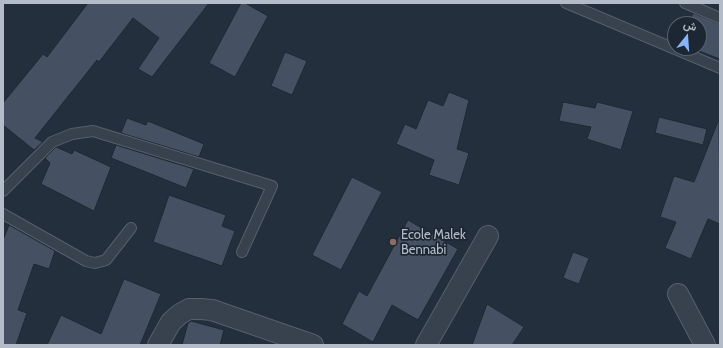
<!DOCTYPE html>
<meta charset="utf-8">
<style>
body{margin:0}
#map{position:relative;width:723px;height:348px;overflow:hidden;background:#242f3e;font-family:Cabin,Vazirmatn,sans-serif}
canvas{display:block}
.frame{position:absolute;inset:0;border:4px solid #b4bcc9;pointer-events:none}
.north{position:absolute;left:667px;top:16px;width:40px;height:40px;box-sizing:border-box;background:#1d2633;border:1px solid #59626f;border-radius:50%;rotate:17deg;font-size:11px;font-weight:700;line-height:16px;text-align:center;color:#b4bcc9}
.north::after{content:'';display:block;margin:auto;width:14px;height:18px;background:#8ab4f8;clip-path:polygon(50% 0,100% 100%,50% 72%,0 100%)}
</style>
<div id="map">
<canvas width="723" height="348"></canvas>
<div class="frame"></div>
<div class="north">ش</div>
</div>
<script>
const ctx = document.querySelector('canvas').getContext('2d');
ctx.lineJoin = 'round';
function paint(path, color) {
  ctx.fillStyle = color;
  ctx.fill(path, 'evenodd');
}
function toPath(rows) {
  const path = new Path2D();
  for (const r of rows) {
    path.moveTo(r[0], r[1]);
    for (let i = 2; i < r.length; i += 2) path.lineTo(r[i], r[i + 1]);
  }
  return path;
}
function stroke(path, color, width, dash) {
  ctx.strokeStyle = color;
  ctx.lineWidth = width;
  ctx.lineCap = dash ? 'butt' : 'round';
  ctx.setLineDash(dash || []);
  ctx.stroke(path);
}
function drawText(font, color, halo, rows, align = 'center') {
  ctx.font = font + ' Cabin,sans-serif';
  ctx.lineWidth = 3.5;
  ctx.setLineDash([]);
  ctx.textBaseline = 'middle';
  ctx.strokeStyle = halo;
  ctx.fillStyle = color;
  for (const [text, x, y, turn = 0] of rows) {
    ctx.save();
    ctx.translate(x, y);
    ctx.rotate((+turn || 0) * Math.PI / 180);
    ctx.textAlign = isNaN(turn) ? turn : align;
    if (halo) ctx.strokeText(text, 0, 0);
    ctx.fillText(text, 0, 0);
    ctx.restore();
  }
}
const building = toPath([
 [88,3,209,3,152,77,138,69,159,38,133,18,99,62,97,60,35,138,43,142,34,150,3,125,3,103,43,54,47,57,88,3],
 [241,3,245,3,268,16,235,77,209,63,241,3],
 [693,13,720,24,720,59,691,48,699,48,699,24,689,24,693,13],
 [285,52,307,61,292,95,271,86,285,52],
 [449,92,469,100,457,149,469,153,459,185,429,175,434,160,396,144,405,124,416,129,428,100,443,106,449,92],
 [563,102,595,108,597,102,633,111,621,150,587,139,591,127,559,121,563,102],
 [659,117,707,129,703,145,655,133,659,117],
 [127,118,146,125,148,121,204,144,199,157,121,133,127,118],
 [719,119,720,224,708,219,691,259,665,248,676,222,660,217,674,176,694,182,719,119],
 [116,145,194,169,186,188,111,158,116,145],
 [56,147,72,154,74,150,111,167,94,211,41,184,50,163,45,158,56,147],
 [352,177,382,192,341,270,312,255,352,177],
 [169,195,226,215,222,226,235,231,222,266,153,242,169,195],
 [408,220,458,249,418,320,392,305,373,342,342,324,359,291,367,296,408,220],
 [9,225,55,251,49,269,34,264,18,310,27,313,16,345,3,345,3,240,9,225],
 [573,252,589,258,579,284,563,278,573,252],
 [124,279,161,294,140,345,47,345,61,315,101,334,124,279],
 [487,304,524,327,512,345,472,345,487,304],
 [191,321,224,330,220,345,182,345,188,323,191,321]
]);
paint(building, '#455162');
stroke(building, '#1f2835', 1);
const lane = toPath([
 [566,3,720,68],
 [685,3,720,18],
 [3,191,52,142,72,134,93,131,272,186,242,252],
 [3,214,86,261,95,263,106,260,131,228]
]);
const street = toPath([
 [678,294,705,345],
 [158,345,171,322,180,314,189,309,201,309,212,310,313,345],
 [426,345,488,236]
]);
stroke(lane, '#565f6c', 12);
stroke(street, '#565f6c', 22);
stroke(lane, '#38414e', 10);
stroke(street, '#38414e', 20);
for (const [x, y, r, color] of [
 [393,242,4,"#8d6e63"]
]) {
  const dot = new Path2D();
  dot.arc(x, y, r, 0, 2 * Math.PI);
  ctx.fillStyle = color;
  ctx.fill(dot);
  stroke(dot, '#1d2633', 1.5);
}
drawText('13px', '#b4bcc9', '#1d2633', [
 ["Ecole Malek",401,235],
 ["Bennabi",401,250]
], 'left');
</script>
